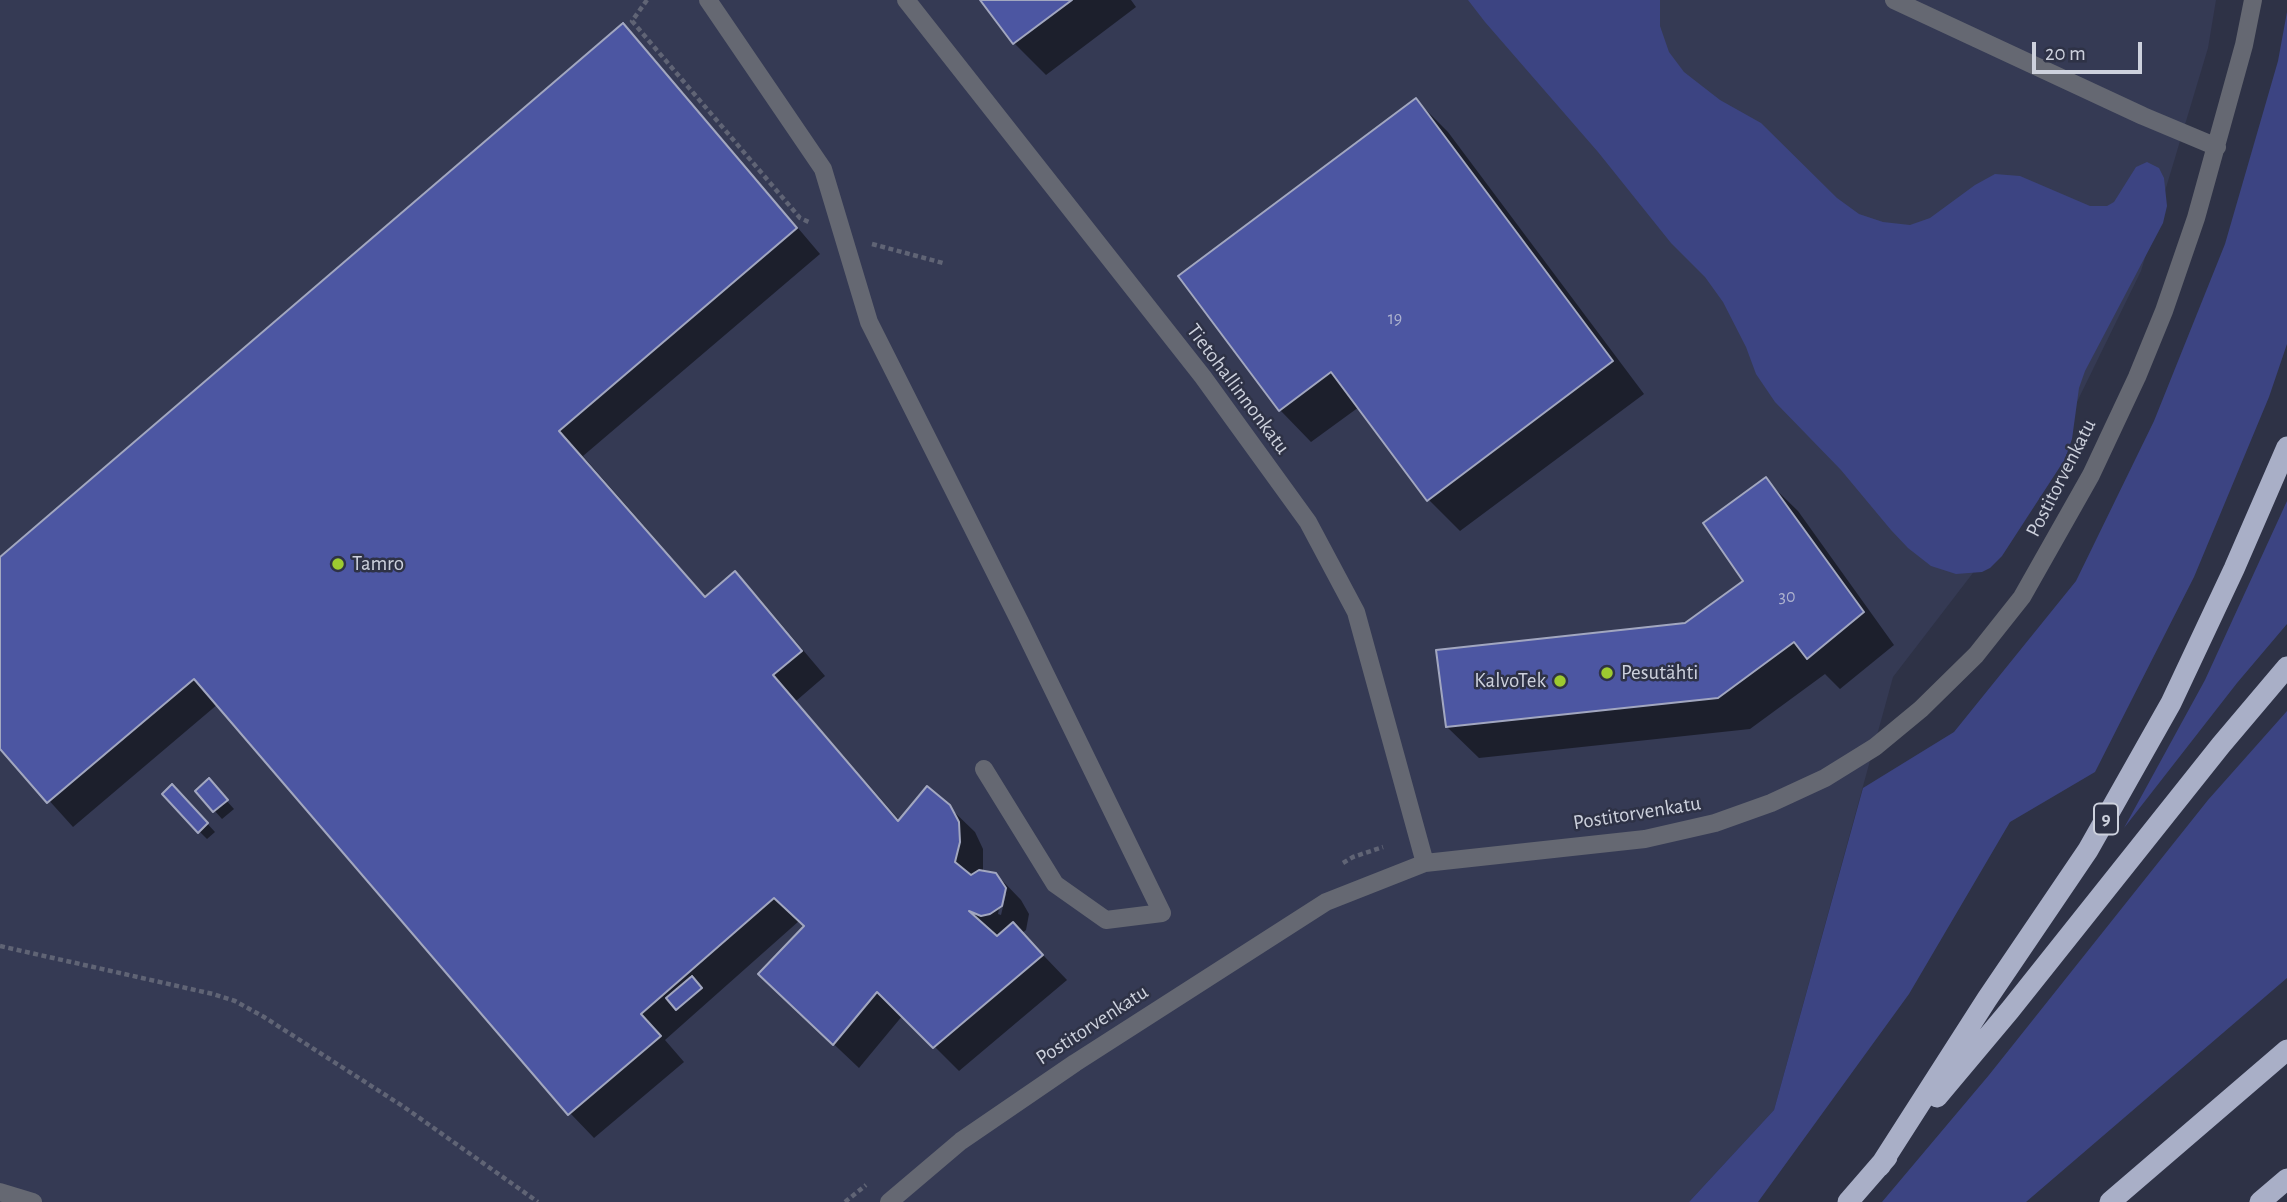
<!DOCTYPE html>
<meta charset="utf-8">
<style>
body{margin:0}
#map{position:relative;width:2287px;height:1202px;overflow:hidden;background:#2e3246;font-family:"Alegreya Sans",sans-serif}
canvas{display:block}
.scale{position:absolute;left:2032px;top:42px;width:110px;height:32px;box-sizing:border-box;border:4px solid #cdd1dd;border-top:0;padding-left:9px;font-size:21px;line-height:24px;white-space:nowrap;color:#cdd1dd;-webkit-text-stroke:5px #2e3246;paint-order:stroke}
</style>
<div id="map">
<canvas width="2287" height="1202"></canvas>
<div class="scale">20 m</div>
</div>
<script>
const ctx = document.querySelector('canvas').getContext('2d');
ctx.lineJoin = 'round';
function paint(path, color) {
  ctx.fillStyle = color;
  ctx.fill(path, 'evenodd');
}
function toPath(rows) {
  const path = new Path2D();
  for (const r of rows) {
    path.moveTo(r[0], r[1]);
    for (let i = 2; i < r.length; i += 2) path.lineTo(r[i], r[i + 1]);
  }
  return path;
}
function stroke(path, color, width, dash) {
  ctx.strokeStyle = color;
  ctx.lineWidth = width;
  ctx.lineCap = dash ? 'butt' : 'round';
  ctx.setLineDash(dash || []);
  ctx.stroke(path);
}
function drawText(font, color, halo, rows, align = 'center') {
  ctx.font = font + ' "Alegreya Sans",sans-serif';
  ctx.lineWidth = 5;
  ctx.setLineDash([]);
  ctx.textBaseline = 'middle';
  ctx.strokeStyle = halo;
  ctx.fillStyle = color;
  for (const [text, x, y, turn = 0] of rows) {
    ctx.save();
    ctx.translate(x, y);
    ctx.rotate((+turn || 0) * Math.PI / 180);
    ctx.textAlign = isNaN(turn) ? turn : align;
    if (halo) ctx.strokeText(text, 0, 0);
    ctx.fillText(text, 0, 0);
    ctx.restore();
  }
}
paint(toPath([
 [0,0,2216,0,2208,48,2141,271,2029,500,1893,677,1774,1110,1689,1202,0,1202]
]), '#353a54');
paint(toPath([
 [1468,0,1660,0,1660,26,1669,52,1684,72,1720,100,1761,123,1837,198,1859,214,1883,222,1910,225,1930,218,1975,185,1995,174,2020,176,2090,206,2107,206,2114,202,2136,167,2147,162,2159,168,2164,178,2167,206,2163,223,2085,371,2079,388,2072,439,2065,459,2002,556,1990,568,1982,572,1956,574,1931,566,1908,548,1891,530,1841,470,1775,402,1756,374,1746,347,1723,302,1705,277,1671,243,1598,152,1485,22],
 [2287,12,2287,344,2269,397,2194,577,2095,772,2010,822,1909,994,1758,1202,1689,1202,1774,1110,1863,788,1954,732,2076,581,2154,421,2225,244,2278,61],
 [2287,501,2287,624,2237,683,2124,828,2205,680],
 [2287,711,2287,978,2026,1202,1882,1202,1989,1075,2208,800]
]), '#3c4482');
paint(toPath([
 [982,0,1131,0,1136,7,1046,75,1014,43],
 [623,25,647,50,820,254,583,456,707,598,735,574,759,598,825,676,796,701,900,821,949,807,975,832,983,849,983,872,996,874,1021,900,1029,914,1026,930,1022,933,1067,980,959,1071,903,1015,859,1068,785,998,805,927,799,921,665,1040,684,1062,594,1138,570,1113,218,704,73,827,0,746,0,559],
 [1002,894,1006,894,1001,915,998,914],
 [1416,100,1448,132,1644,394,1460,531,1428,499,1359,407,1311,442,1280,410],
 [1766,480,1798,511,1894,645,1840,689,1825,674,1750,729,1479,758,1447,727,1686,625,1745,582],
 [216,789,234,809,222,819,197,791],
 [180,794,215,832,207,839,199,831]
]), '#0007');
const building = toPath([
 [980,0,1072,0,1013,44,980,0],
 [623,23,797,228,559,431,705,597,735,571,802,651,773,675,898,821,927,786,950,805,959,822,960,842,955,862,971,875,979,870,996,873,1006,888,1002,906,990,914,981,916,969,911,997,936,1013,922,1043,955,933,1048,877,992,833,1045,758,974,804,926,774,898,641,1014,661,1036,568,1115,194,679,47,803,0,749,0,557,623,23],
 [1416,98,1613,361,1427,501,1331,372,1279,411,1178,276,1416,98],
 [1766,477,1864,612,1807,659,1794,642,1718,698,1446,727,1436,650,1685,623,1743,581,1703,523,1766,477],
 [209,778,228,800,213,812,195,791,209,778],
 [172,784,208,823,198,833,162,794,172,784],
 [692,976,702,988,676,1010,666,998,692,976]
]);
paint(building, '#4c56a2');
stroke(building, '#a2a7c0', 2);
stroke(toPath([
 [647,0,632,21,800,218,811,223],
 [872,244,943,263],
 [1343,863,1353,857,1383,847],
 [0,946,213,994,235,1001,264,1017,404,1107,538,1202],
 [845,1202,866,1185]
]), '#606475', 4.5, [5, 3.5]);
stroke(toPath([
 [708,0,823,169,869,322,1020,622,1162,913,1106,920,1055,884,984,769],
 [906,0,1203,377,1308,522,1356,612,1425,863],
 [1894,0,2143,116,2217,147],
 [0,1192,33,1202],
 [889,1202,961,1141,1075,1063,1326,902,1425,863,1645,839,1715,823,1771,803,1825,778,1875,747,1921,709,1976,655,2022,597,2091,475,2137,377,2164,311,2196,218,2244,45,2253,0]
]), '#656872', 18);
stroke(toPath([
 [1937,1097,2010,1010,2221,745,2287,667],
 [1880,1166,1987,999,2088,850,2171,703,2234,569,2287,447],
 [1848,1202,1887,1157],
 [2110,1202,2287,1050],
 [2260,1202,2287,1179]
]), '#a9afc7', 21);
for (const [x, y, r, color] of [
 [338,564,7,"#9dca30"],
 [1607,673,7,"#9dca30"],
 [1560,681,7,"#9dca30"]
]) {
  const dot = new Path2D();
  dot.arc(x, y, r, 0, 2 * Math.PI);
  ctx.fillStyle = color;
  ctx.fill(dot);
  stroke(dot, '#2e3246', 2.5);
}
drawText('18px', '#adb2ce', null, [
 ["19",1395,319],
 ["30",1787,597]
]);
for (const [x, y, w] of [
 [2106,819,24]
]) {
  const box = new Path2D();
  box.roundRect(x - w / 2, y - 15.5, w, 31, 5);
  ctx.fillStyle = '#2e3246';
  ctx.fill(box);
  stroke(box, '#cdd1dd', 2);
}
drawText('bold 19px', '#cdd1dd', null, [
 ["9",2106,819]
]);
drawText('21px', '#cdd1dd', '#2e3246', [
 ["Tietohallinnonkatu",1238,389,53],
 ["Postitorvenkatu",2061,478,-63],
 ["Postitorvenkatu",1637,813,-9],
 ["Postitorvenkatu",1092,1025,-33]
]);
drawText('21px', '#cdd1dd', '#2e3246', [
 ["Tamro",352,564],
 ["Pesutähti",1621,673],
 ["KalvoTek",1546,681,"right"]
], 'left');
</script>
